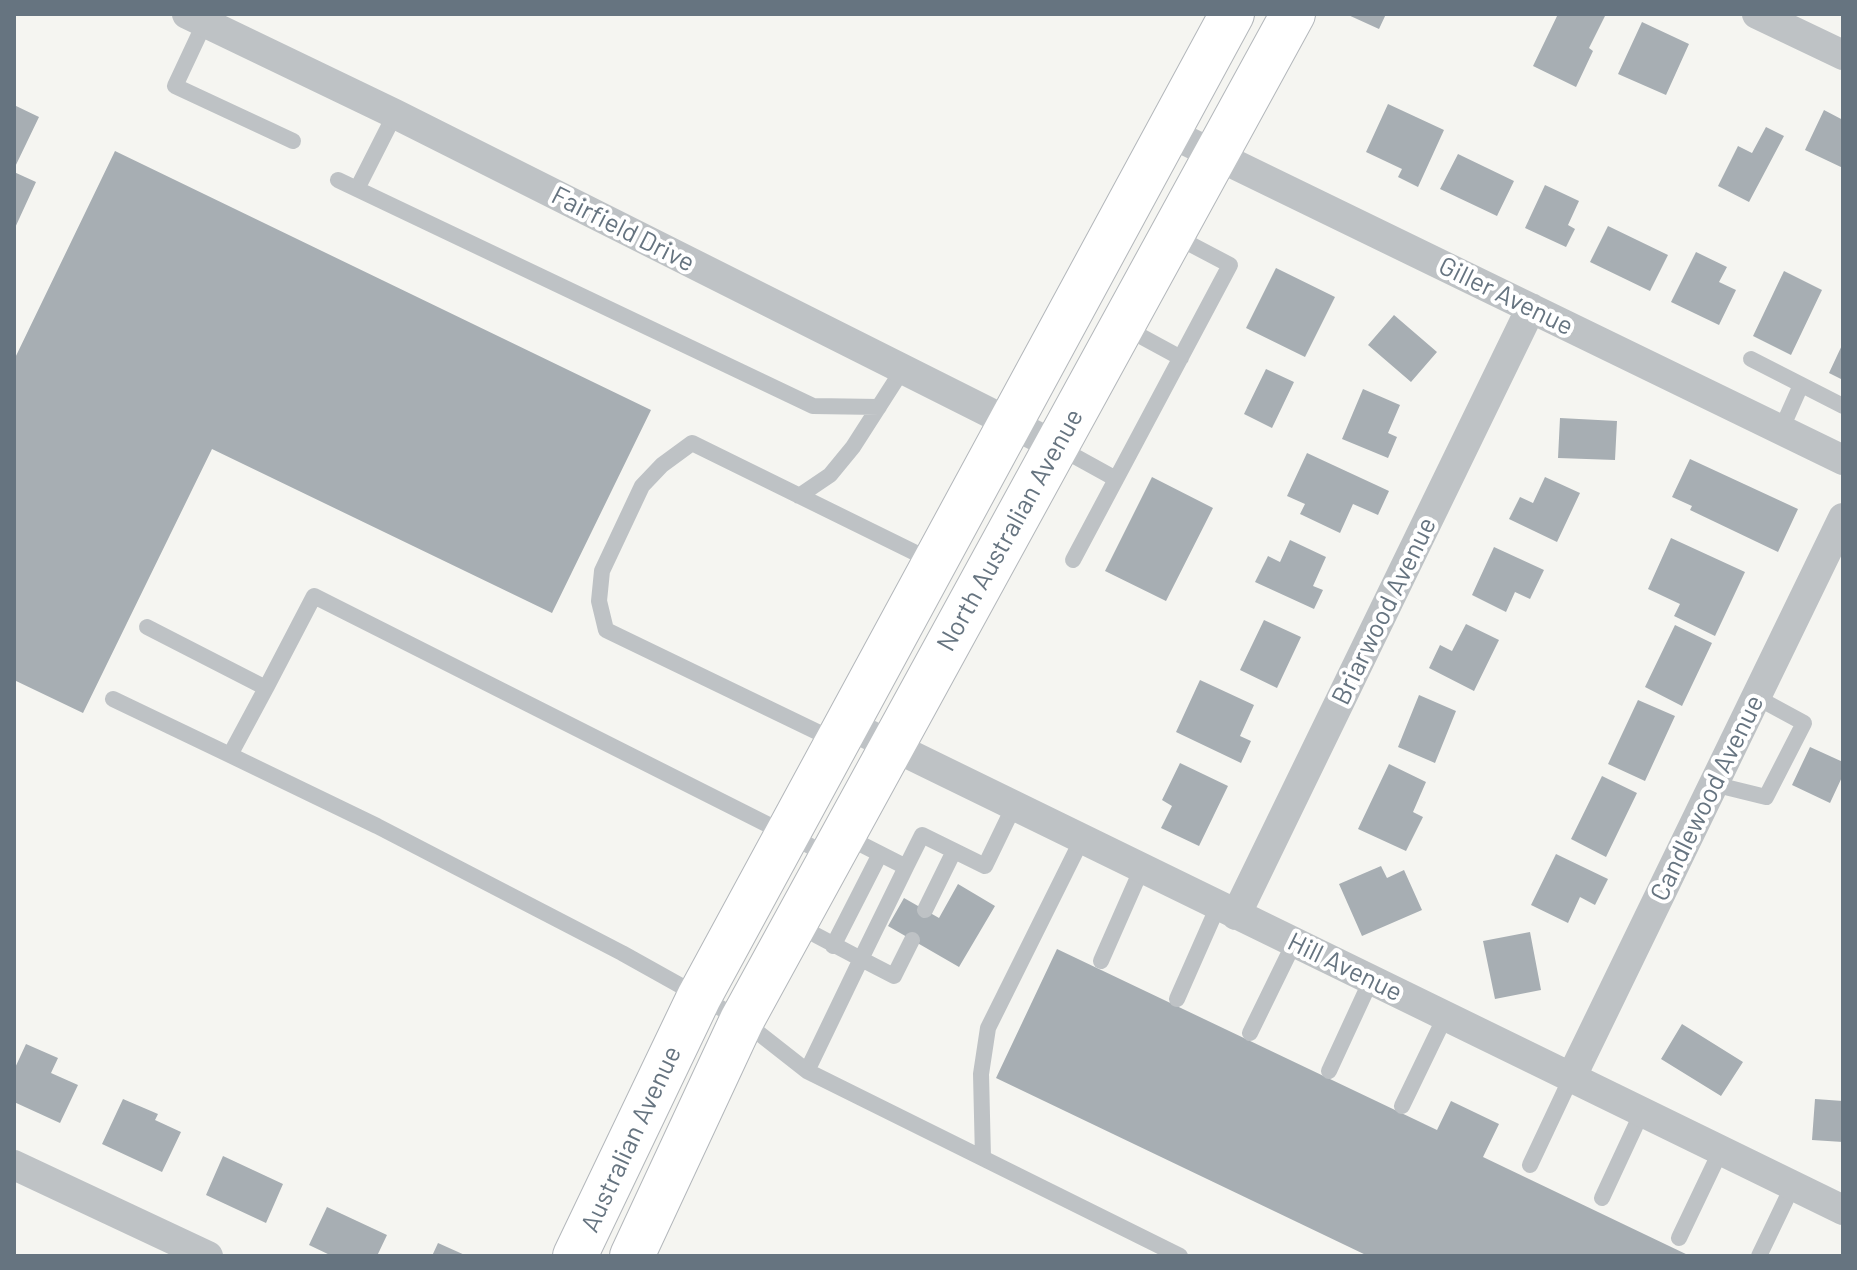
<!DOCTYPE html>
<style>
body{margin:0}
#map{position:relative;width:1857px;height:1270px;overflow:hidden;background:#f5f5f1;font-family:Barlow,sans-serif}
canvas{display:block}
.frame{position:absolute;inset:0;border:16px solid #667480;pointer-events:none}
</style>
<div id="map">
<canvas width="1857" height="1270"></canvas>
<div class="frame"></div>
</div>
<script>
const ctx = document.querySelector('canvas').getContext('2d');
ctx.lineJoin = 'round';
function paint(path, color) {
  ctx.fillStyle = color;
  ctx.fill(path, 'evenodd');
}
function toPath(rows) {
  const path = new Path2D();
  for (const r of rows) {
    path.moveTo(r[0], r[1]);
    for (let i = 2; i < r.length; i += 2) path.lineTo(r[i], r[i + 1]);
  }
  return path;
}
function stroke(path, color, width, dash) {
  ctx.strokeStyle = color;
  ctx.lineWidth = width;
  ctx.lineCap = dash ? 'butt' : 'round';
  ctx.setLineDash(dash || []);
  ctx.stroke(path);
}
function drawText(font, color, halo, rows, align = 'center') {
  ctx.font = font + ' Barlow,sans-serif';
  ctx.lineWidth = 8;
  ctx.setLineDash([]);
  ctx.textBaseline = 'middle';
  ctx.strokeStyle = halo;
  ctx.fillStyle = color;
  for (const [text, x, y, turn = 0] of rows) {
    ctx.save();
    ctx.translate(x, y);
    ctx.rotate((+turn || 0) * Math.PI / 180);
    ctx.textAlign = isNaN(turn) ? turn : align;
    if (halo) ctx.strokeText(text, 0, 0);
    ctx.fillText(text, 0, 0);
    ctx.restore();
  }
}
paint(toPath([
 [1346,14,1386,14,1379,29],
 [1558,14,1606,14,1589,48,1593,51,1576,87,1533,66],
 [1642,22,1689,44,1666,95,1618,74],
 [1388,104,1444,130,1418,187,1398,177,1402,169,1366,152],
 [14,105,39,117,14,169],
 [1824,110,1843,120,1843,168,1805,150],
 [1766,127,1784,136,1749,202,1718,186,1738,146,1752,153],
 [115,151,651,410,552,613,212,449,83,713,14,680,14,360],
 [1458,154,1514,181,1497,216,1440,189],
 [14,172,36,182,14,230],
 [1545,185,1579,201,1568,225,1575,229,1566,247,1525,228],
 [1608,226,1668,255,1650,291,1590,262],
 [1696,252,1727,267,1719,282,1736,290,1719,325,1671,302],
 [1276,268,1335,297,1305,357,1246,328],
 [1784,271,1822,290,1791,355,1753,336],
 [1394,315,1437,352,1411,382,1368,345],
 [1843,343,1843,380,1829,373],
 [1266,369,1294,382,1272,428,1244,414],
 [1363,389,1400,405,1388,433,1397,437,1388,458,1342,439],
 [1560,418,1617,421,1615,460,1558,458],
 [1307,453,1389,491,1378,515,1353,504,1340,533,1300,514,1305,504,1287,496],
 [1690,459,1798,509,1778,552,1690,510,1692,506,1672,497],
 [1152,477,1213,508,1166,601,1105,571],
 [1545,477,1580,493,1557,542,1509,519,1520,497,1533,503],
 [1671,538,1745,572,1715,636,1674,616,1680,604,1648,589],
 [1290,540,1326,557,1313,586,1323,590,1314,609,1255,582,1268,556,1280,562],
 [1494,547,1544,570,1530,599,1515,592,1506,612,1472,595],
 [1264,620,1301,637,1277,688,1240,670],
 [1466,624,1499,640,1474,691,1429,668,1440,645,1452,651],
 [1675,625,1712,643,1682,706,1645,687],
 [1200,680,1254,705,1240,736,1251,741,1241,763,1176,732],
 [1419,695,1456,711,1435,763,1398,747],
 [1638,700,1675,716,1645,781,1608,764],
 [1810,747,1843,762,1843,775,1830,803,1792,785],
 [1180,763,1228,786,1199,846,1161,828,1172,806,1162,800],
 [1389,764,1426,782,1413,812,1423,817,1406,851,1358,829],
 [1602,776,1637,793,1606,857,1571,839],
 [1556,854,1608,879,1595,905,1580,897,1568,923,1531,905],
 [1381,866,1387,878,1404,870,1422,910,1362,936,1339,884],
 [958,884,995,906,959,967,888,926,904,898,939,918],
 [1530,932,1541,990,1495,999,1483,941],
 [1057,949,1437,1130,1451,1101,1499,1124,1483,1157,1690,1256,1368,1256,996,1078],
 [1682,1024,1743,1062,1721,1096,1661,1059],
 [26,1044,58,1058,51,1073,78,1085,60,1123,14,1102,14,1070],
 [123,1099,158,1114,155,1120,181,1132,162,1172,102,1144],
 [1815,1099,1843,1101,1843,1142,1812,1140],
 [223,1156,283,1184,266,1223,206,1195],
 [327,1207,387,1235,377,1256,332,1256,309,1245],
 [438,1243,467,1256,432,1256]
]), '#a7aeb3');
const secondary = toPath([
 [575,1256,699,997,1232,14],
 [632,1256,742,1020,1293,14]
]);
stroke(secondary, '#b3b7bb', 46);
stroke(toPath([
 [205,22,175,86,293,141],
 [338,180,813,406,879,407],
 [357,189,395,114],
 [1122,326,1181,358],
 [1751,359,1843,406],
 [1781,430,1801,385],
 [1058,447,1116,479],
 [799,496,830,475,853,447,903,369],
 [1073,560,1230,265,1173,235],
 [147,627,266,688,314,596,830,856],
 [113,699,230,755,266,688],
 [836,741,606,630,599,601,602,571,642,486,662,465,692,443,934,562],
 [230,755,377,826,622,953,742,1020,807,1071,1180,1256],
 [1713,784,1766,797,1804,723,1756,697],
 [845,836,906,867,922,835,985,866,1014,806],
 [906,867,861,959,894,976,912,940],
 [925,910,954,851],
 [795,924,861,959,807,1071],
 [833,946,880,854],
 [1101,961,1142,868],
 [1177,999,1218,906],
 [1250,1033,1294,943],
 [1329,1071,1371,980],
 [1402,1106,1445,1017],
 [983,1158,981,1074,988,1028,1082,839],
 [1530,1165,1571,1078],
 [1602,1198,1642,1112],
 [1679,1238,1721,1150],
 [1759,1256,1793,1185]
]), '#bec2c5', 16);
stroke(toPath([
 [187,14,395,114,1056,446],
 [1757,14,1843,55],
 [1168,132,1843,460],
 [847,724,1843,1210],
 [1236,915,1531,308],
 [1571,1078,1843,518],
 [14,1165,208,1256]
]), '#bec2c5', 30);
stroke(secondary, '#fff', 44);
drawText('26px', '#667480', '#fff', [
 ["Fairfield Drive",623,229,27],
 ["Giller Avenue",1506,296,26],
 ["North Australian Avenue",1010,530,-61],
 ["Briarwood Avenue",1384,611,-64],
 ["Candlewood Avenue",1707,798,-64],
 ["Hill Avenue",1345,967,26],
 ["Australian Avenue",631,1139,-65]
]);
</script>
